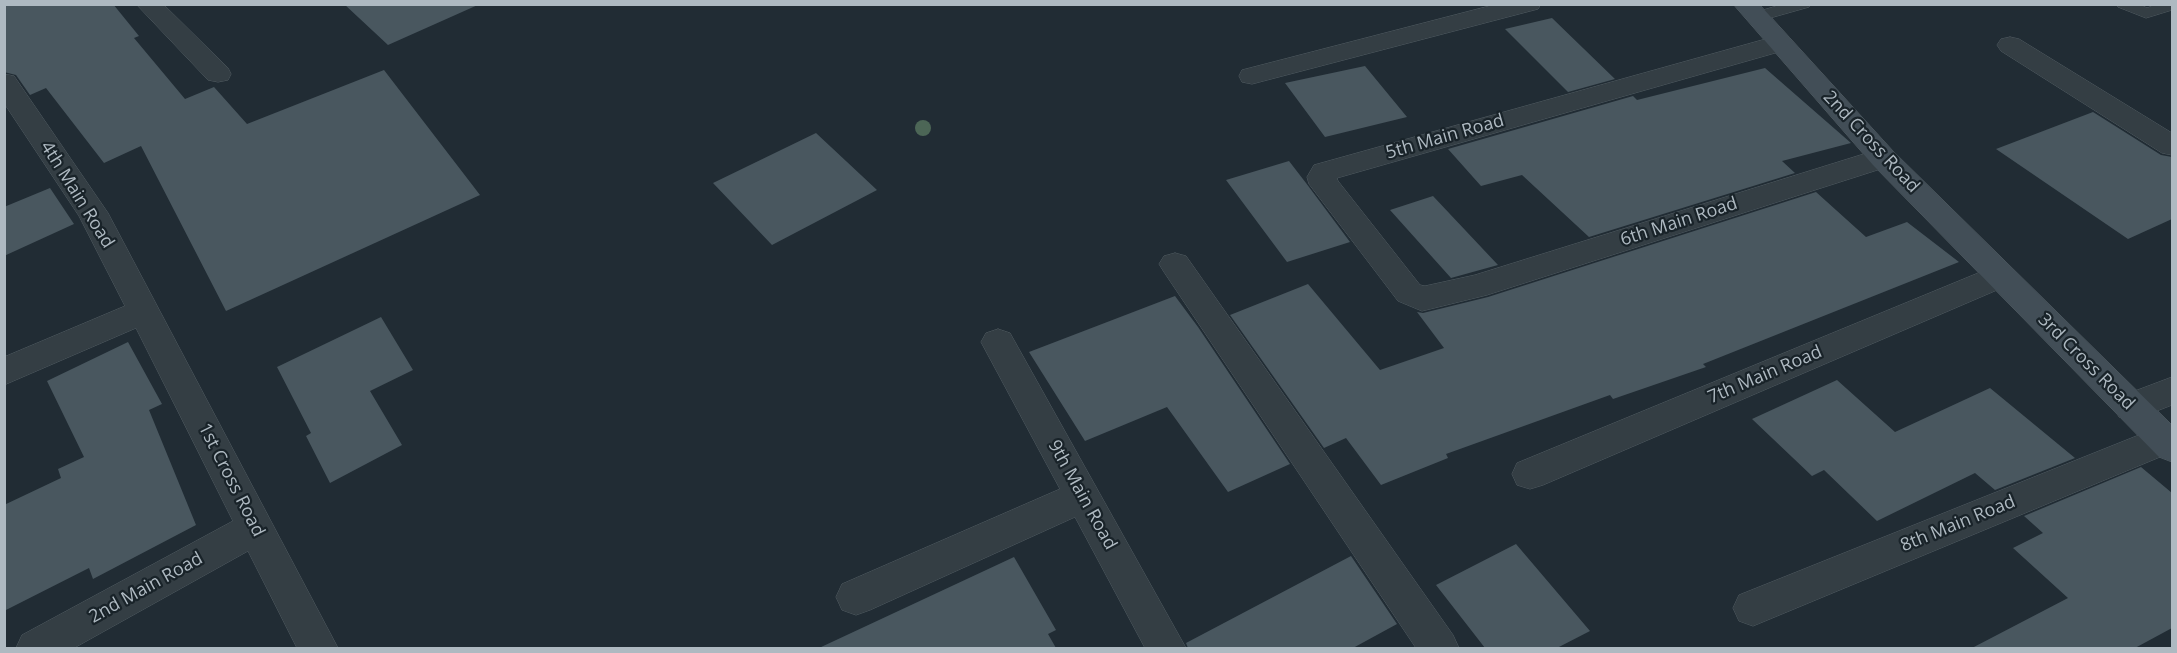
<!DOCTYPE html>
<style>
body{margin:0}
#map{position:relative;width:2177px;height:653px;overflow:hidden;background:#212c34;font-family:"Open Sans",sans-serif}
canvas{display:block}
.frame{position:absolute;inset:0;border:6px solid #aeb9c1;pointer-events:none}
</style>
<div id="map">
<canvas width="2177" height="653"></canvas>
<div class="frame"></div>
</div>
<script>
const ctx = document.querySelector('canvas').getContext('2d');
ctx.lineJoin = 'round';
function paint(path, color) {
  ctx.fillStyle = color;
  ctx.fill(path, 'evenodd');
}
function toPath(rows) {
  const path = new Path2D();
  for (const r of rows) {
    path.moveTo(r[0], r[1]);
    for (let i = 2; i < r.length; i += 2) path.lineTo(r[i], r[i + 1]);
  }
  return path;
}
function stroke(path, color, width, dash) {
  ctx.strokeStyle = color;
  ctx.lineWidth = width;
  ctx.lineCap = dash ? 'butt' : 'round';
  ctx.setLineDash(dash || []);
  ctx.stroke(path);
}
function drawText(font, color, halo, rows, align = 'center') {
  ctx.font = font + ' "Open Sans",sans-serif';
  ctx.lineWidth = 4.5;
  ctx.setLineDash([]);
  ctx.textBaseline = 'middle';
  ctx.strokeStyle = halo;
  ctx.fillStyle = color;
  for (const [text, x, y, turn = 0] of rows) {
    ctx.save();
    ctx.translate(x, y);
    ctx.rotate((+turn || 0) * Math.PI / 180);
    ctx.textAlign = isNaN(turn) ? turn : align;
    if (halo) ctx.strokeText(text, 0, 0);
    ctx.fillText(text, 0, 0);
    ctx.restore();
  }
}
paint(toPath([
 [4,4,113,4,139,36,134,38,185,99,214,87,247,124,384,70,480,195,226,311,141,146,104,163,46,88,30,95,16,75,4,72],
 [344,4,480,4,388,45],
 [1552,18,1615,79,1568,92,1505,29],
 [1365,66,1407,117,1325,137,1285,83],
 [1765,68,1851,143,1782,161,1795,173,1589,237,1522,175,1481,186,1448,149,1633,96,1637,100],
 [2093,112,2161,155,2172,157,2172,219,2128,239,1996,149],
 [816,133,877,190,772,245,713,183],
 [1289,161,1306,183,1350,242,1287,262,1226,180],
 [50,188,74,224,4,256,4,207],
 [1816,192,1866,237,1907,222,1959,262,1703,364,1706,367,1613,399,1610,395,1446,454,1448,458,1381,485,1346,438,1324,448,1230,315,1308,284,1380,370,1444,348,1417,312,1423,313,1488,297],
 [1433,196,1498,265,1451,278,1390,210],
 [1175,296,1198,327,1290,464,1228,492,1167,407,1085,441,1029,352],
 [381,317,413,370,370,391,402,445,330,483,306,436,311,433,277,367],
 [128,342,162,404,149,410,196,525,93,579,89,568,4,611,4,505,61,478,58,469,84,457,47,381],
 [1837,380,1895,432,1990,388,2075,458,1995,490,1975,473,1877,521,1824,470,1812,476,1752,419],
 [2141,467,2172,493,2172,628,2135,648,1972,648,2068,598,2013,548,2043,533,2024,516],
 [1516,544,1590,631,1557,648,1485,648,1436,585],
 [1351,556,1397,624,1353,648,1188,648,1186,643],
 [1014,557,1056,630,1048,634,1056,648,819,648]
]), '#49575f');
const lane = toPath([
 [1783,4,1811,4,1809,7,1756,22,1748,17,1750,14,1783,4],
 [2116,4,2139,4,2147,8,2157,4,2172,4,2172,10,2146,18,2118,7,2116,4]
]);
const street = toPath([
 [136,4,163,4,228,68,231,74,228,80,218,82,208,80,136,4],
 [1497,4,1541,4,1538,9,1252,84,1242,82,1239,76,1242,70,1497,4],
 [1780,35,1789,37,1793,43,1789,49,1337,178,1338,181,1420,285,1425,286,1475,275,1883,148,1893,151,1897,158,1893,165,1487,295,1422,311,1398,301,1309,184,1307,177,1314,165,1780,35],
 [2010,37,2019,39,2172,133,2172,155,2162,153,2001,51,1997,45,2001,39,2010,37],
 [4,74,14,76,108,213,338,648,297,648,248,551,74,648,16,648,22,635,233,521,136,328,4,385,4,357,125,306,79,216,4,103,4,74],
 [1175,253,1186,256,1453,635,1459,648,1416,648,1164,272,1159,264,1164,256,1175,253],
 [2000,264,2011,268,2016,276,2011,284,1543,485,1530,489,1517,485,1512,474,1517,463,2000,264],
 [998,329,1010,333,1186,648,1145,648,1075,517,870,610,856,615,842,610,836,597,842,584,1060,489,981,342,986,333,998,329],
 [2172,377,2172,405,2131,421,2119,417,2114,407,2119,397,2172,377],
 [2164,425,2172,428,2172,452,1753,626,1739,621,1733,608,1739,595,2164,425]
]);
const secondary = toPath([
 [1733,4,1759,4,1893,151,2172,425,2172,462,2159,457,1873,165,1733,4]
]);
stroke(lane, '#515c62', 1);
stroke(street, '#515c62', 1);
stroke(secondary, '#515c62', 1);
paint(lane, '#343e44');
paint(street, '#343e44');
paint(secondary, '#424e57');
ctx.fillStyle = '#4c6656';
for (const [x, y] of [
 [923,128]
]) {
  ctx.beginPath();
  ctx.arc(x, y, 8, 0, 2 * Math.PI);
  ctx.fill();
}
drawText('18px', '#aeb9c1', '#192329', [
 ["5th Main Road",1445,137,-16],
 ["2nd Cross Road",1871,142,47],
 ["4th Main Road",77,195,58],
 ["6th Main Road",1679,222,-18],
 ["3rd Cross Road",2086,362,45],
 ["7th Main Road",1765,375,-23],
 ["1st Cross Road",231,480,63],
 ["9th Main Road",1082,495,61],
 ["8th Main Road",1958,524,-22],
 ["2nd Main Road",146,588,-29]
]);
</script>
